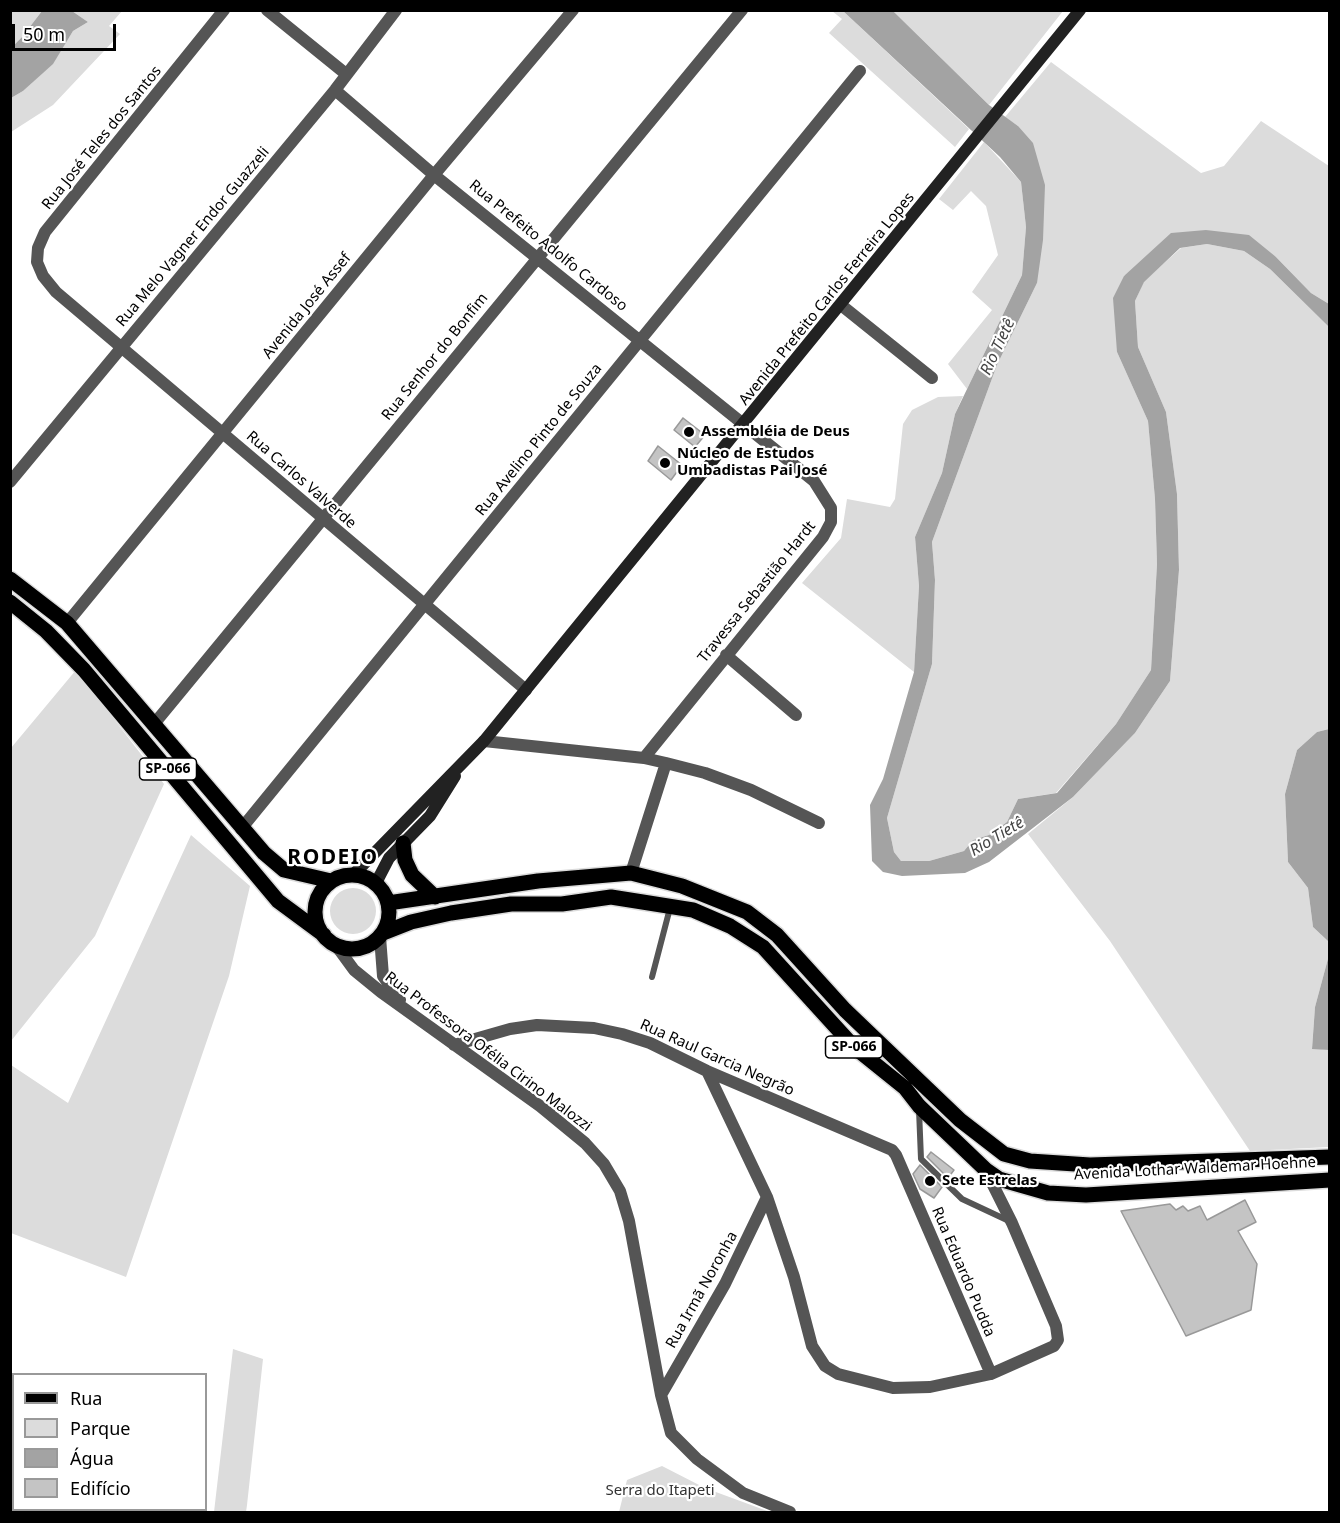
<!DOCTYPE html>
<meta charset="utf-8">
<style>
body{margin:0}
#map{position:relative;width:1340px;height:1523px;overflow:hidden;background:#fff;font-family:"Noto Sans",sans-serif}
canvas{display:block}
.frame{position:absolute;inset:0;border:12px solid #000;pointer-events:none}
.legend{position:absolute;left:12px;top:1373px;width:195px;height:138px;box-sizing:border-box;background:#fff;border:2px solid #999;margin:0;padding:8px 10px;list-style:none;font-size:18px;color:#000}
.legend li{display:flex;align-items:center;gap:12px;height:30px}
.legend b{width:30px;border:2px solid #999}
.scale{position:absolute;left:12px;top:24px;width:104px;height:27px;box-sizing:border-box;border:3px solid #000;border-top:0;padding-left:8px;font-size:18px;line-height:21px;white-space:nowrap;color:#000;-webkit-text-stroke:4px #fff;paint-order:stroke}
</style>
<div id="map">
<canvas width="1340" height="1523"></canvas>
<div class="frame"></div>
<ul class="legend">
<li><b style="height:8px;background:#000"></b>Rua</li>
<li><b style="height:16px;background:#dcdcdc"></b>Parque</li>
<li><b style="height:16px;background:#a3a3a3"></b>Água</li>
<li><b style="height:16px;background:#c4c4c4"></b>Edifício</li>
</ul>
<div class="scale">50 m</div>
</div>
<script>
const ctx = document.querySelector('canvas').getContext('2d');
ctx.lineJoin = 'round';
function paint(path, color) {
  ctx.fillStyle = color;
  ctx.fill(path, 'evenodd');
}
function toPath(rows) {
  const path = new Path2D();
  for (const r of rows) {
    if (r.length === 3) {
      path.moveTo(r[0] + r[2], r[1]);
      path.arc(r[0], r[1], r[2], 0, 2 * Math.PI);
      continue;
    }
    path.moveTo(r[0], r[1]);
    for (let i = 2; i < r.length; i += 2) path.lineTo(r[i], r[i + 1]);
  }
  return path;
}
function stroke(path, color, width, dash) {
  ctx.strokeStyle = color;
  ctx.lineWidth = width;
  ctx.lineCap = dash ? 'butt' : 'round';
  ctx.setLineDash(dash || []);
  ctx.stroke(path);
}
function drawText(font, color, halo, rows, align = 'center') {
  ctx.font = font + ' "Noto Sans",sans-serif';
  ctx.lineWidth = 4.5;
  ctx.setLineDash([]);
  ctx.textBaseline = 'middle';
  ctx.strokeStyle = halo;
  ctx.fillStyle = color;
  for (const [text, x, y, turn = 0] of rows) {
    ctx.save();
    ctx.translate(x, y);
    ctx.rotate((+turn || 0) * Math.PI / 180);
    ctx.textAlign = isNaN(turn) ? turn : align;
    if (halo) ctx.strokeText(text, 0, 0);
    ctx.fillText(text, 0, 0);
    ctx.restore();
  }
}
paint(toPath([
 [11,11,42,11,22,37,11,48],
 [72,11,122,11,109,26,120,34,53,105,11,132,11,98,23,91,52,64,73,31,88,22],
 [832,11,843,11,969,129,955,147,829,33,842,19],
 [893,11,1063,11,989,105],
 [1051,62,1201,173,1224,166,1261,121,1329,166,1329,304,1311,293,1276,257,1206,230,1124,276,1117,352,1148,421,1155,499,1157,564,1151,670,1116,724,1056,793,1018,799,1007,822,989,835,973,840,964,851,929,861,901,861,894,852,887,818,932,664,935,580,932,542,997,365,1037,283,1018,126,1005,117],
 [984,142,1021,182,1026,227,1022,275,967,389,948,364,992,310,972,292,998,255,986,206,971,191,953,210,939,199],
 [1207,244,1244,251,1270,269,1329,327,1329,729,1317,732,1297,750,1285,794,1288,862,1308,888,1313,927,1329,942,1329,955,1315,1007,1312,1048,1329,1050,1329,1147,1250,1151,1110,941,1028,834,1073,797,1135,733,1170,681,1179,570,1177,494,1166,412,1138,347,1135,301,1144,281,1181,248],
 [963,396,955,414,942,473,915,537,919,586,914,672,802,583,841,538,847,499,890,507,895,499,903,424,912,410,938,397],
 [76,670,164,784,95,936,11,1041,11,748],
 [191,835,250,886,229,976,126,1277,11,1233,11,1065,68,1103],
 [353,911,23],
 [233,1349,263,1359,247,1505,246,1512,214,1512],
 [662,1466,705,1488,770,1512,619,1512,627,1480]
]), '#dcdcdc');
paint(toPath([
 [42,11,72,11,88,22,73,31,53,64,23,91,11,98,11,48,22,37],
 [843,11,893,11,989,105,1018,126,1033,143,1045,185,1043,240,1037,283,997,365,932,542,935,580,932,664,887,818,894,852,901,861,929,861,964,851,973,840,989,835,1007,822,1018,799,1057,793,1116,724,1151,670,1157,564,1155,499,1148,421,1117,352,1113,298,1124,276,1171,233,1206,230,1249,235,1276,257,1311,293,1329,304,1329,327,1270,269,1244,251,1207,244,1180,248,1144,282,1135,301,1138,347,1166,412,1177,494,1179,570,1170,681,1135,733,1073,797,989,862,965,873,902,876,883,872,872,861,870,805,883,779,914,672,919,586,915,537,942,473,955,414,1022,275,1026,227,1021,182,1000,157],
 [1329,729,1330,729,1329,942,1313,927,1308,888,1288,862,1285,794,1297,750,1317,732],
 [1329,955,1329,1050,1312,1049,1315,1007]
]), '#a3a3a3');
const building = toPath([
 [683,418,705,435,695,447,674,430,683,418],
 [658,446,682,465,671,480,648,461,658,446],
 [931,1152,954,1170,948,1178,927,1157,931,1152],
 [920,1165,942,1187,934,1198,920,1189,913,1174,920,1165],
 [1245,1200,1256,1222,1238,1231,1257,1264,1251,1310,1186,1336,1121,1211,1170,1204,1176,1210,1183,1206,1188,1211,1200,1206,1207,1220,1245,1200]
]);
paint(building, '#c4c4c4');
stroke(building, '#999', 1.5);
const primary = toPath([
 [10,579,67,623,264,853,284,870,331,881],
 [10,602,46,631,84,670,278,901,324,935],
 [403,843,405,860,412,875,435,897],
 [352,912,37],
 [388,903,538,881,631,873,682,886,747,912,777,935,845,1010,960,1120,1004,1154,1030,1161,1090,1165,1330,1157],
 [383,933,411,922,451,913,511,904,562,904,611,897,693,910,730,926,763,947,854,1047,905,1088,919,1106,986,1170,999,1179,1048,1193,1086,1195,1330,1180]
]);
stroke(primary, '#dbdbdb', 18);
stroke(toPath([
 [652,977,670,908],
 [919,1110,921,1159,962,1199,1009,1221]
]), '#555', 6);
stroke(toPath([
 [224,10,45,232,38,248,37,262,43,276,56,292,526,690],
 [267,10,346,74],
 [335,90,434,175,814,481,831,508,831,522,823,537,644,758],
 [841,305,932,378],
 [10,482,335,90,396,10],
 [67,623,434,175,573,10],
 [726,655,796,715],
 [154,724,742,10],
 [484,741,644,758,666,763,705,773,751,790,819,823],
 [241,829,860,71],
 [631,873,666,763],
 [380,937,383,976,400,1000],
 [335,944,354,970,381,992,540,1106,585,1143,604,1164,620,1191,629,1221,661,1395,671,1433,697,1459,743,1493,790,1512],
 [454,1045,510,1029,537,1025,594,1028,622,1034,650,1043,707,1071,892,1150,896,1155,991,1374],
 [707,1071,767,1197,794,1277,812,1346,825,1366,838,1374,893,1388,930,1387,991,1374,1054,1346,1058,1340,1056,1326,1012,1223,986,1171],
 [661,1395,725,1284,767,1197]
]), '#555', 12);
stroke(toPath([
 [354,874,484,741,1080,10],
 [376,883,389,858,430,816,455,776]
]), '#222', 12);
stroke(primary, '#000', 15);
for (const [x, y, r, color] of [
 [689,432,6,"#000"],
 [665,463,6,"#000"],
 [930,1181,6,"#000"]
]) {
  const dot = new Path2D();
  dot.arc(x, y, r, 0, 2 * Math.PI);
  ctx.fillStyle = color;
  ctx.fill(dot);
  stroke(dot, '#fff', 2);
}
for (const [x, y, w] of [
 [168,769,57],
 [854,1047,57]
]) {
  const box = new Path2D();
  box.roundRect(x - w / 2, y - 11, w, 22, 4.5);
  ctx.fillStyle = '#fff';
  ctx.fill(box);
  stroke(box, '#000', 1.5);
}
drawText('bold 14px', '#000', null, [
 ["SP-066",168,769],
 ["SP-066",854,1047]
]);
drawText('15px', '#000', '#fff', [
 ["Rua José Teles dos Santos",102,138,-51],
 ["Rua Melo Vagner Endor Guazzeli",193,237,-50],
 ["Rua Prefeito Adolfo Cardoso",548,246,39],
 ["Avenida Prefeito Carlos Ferreira Lopes",827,299,-51],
 ["Avenida José Assef",307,306,-51],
 ["Rua Senhor do Bonfim",435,357,-51],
 ["Rua Avelino Pinto de Souza",539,440,-51],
 ["Rua Carlos Valverde",301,480,41],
 ["Travessa Sebastião Hardt",757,592,-51],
 ["Rua Professora Ofélia Cirino Malozzi",488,1052,37],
 ["Rua Raul Garcia Negrão",717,1058,24],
 ["Avenida Lothar Waldemar Hoehne",1195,1169,-3],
 ["Rua Eduardo Pudda",963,1272,67],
 ["Rua Irmã Noronha",702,1290,-61]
]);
drawText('bold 15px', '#000', '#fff', [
 ["Assembléia de Deus",701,432],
 ["Núcleo de Estudos",677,454],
 ["Umbadistas Pai José",677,471],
 ["Sete Estrelas",942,1181]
], 'left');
drawText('15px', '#333', '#fff', [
 ["Serra do Itapeti",660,1491]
]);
drawText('italic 16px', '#444', '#fff', [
 ["Rio Tietê",998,347,-65],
 ["Rio Tietê",997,837,-31]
]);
ctx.letterSpacing = '1.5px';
drawText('bold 21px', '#000', '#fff', [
 ["RODEIO",333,858]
]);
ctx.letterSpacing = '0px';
</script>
